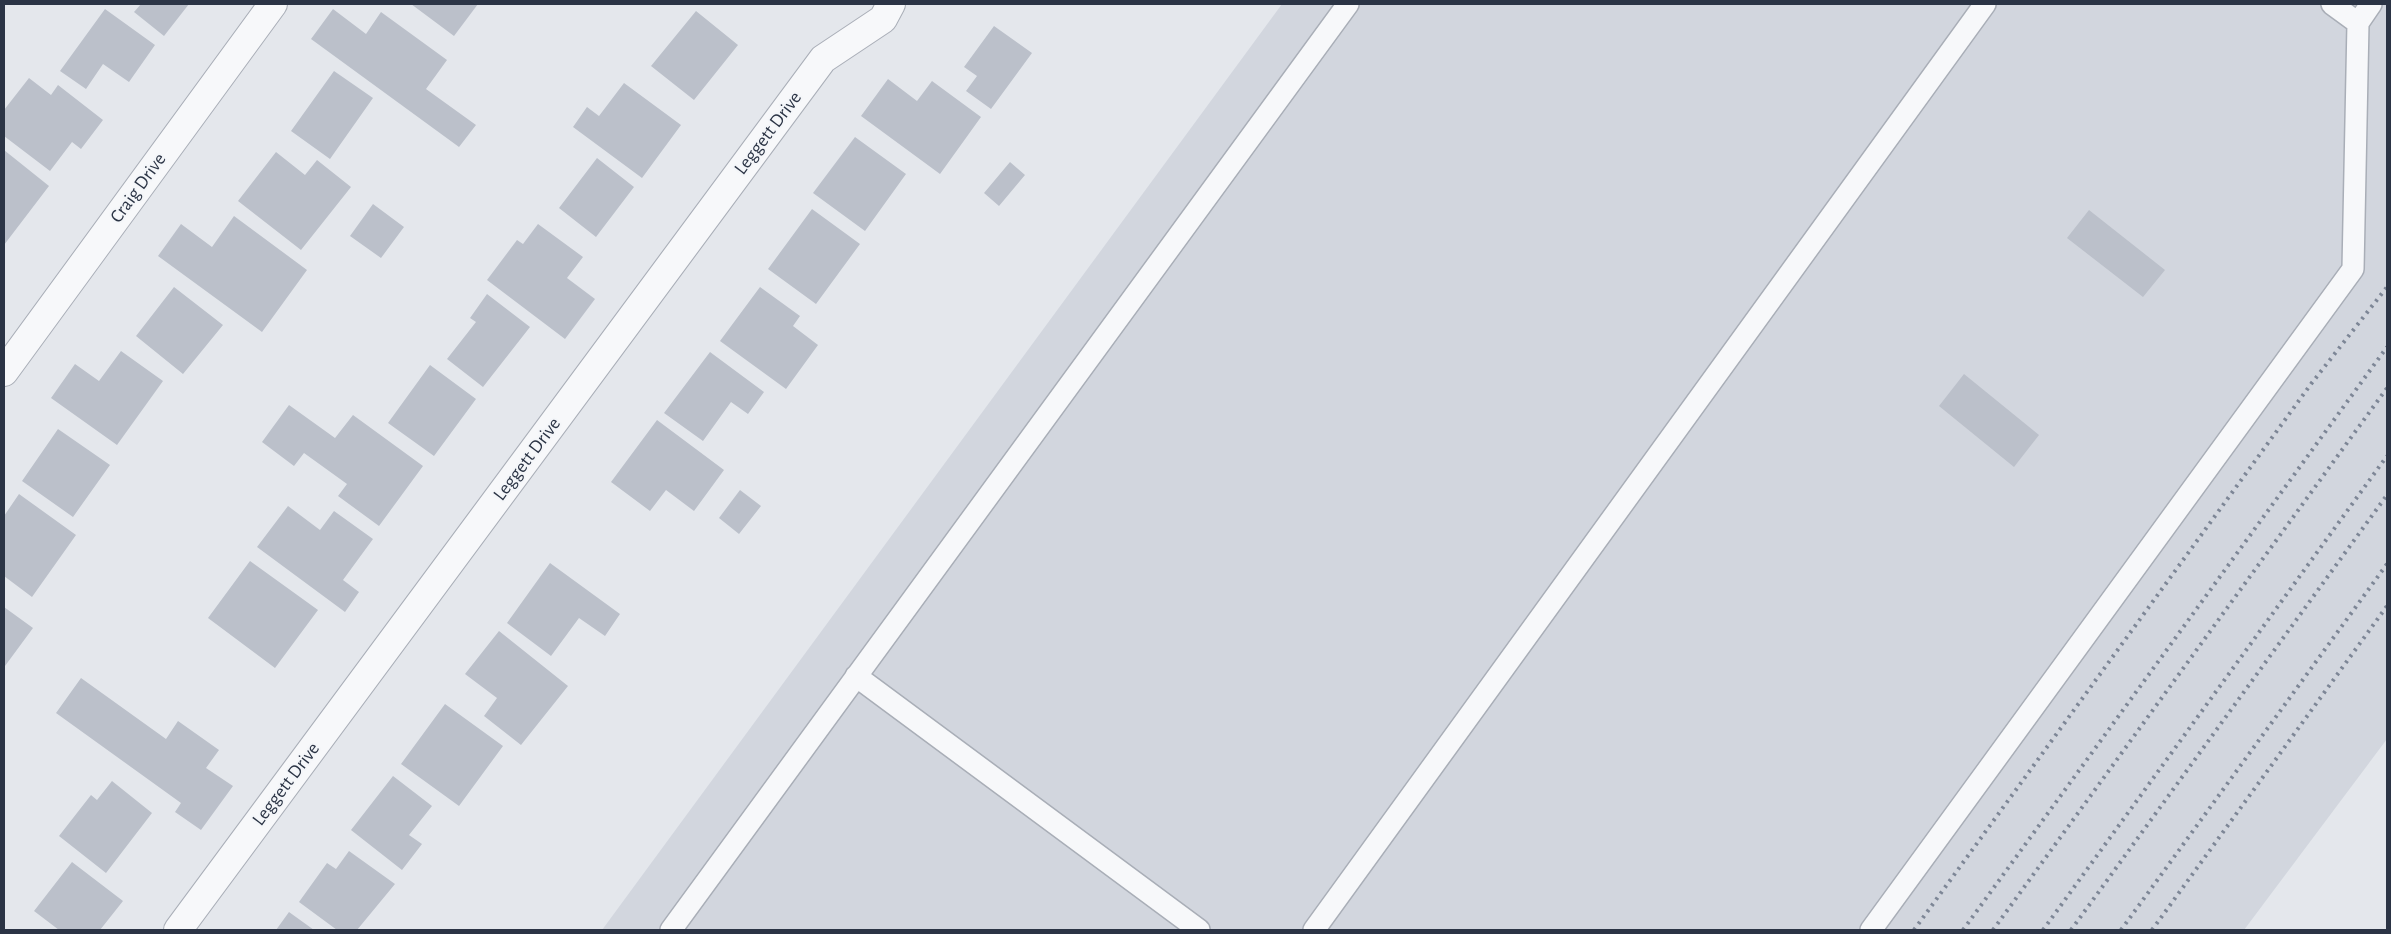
<!DOCTYPE html>
<style>
body{margin:0}
#map{position:relative;width:2391px;height:934px;overflow:hidden;background:#e4e7ec;font-family:"Alegreya Sans",sans-serif}
canvas{display:block}
.frame{position:absolute;inset:0;border:5px solid #2b3445;pointer-events:none}
</style>
<div id="map">
<canvas width="2391" height="934"></canvas>
<div class="frame"></div>
</div>
<script>
const ctx = document.querySelector('canvas').getContext('2d');
ctx.lineJoin = 'round';
function paint(path, color) {
  ctx.fillStyle = color;
  ctx.fill(path, 'evenodd');
}
function toPath(rows) {
  const path = new Path2D();
  for (const r of rows) {
    path.moveTo(r[0], r[1]);
    for (let i = 2; i < r.length; i += 2) path.lineTo(r[i], r[i + 1]);
  }
  return path;
}
function stroke(path, color, width, dash) {
  ctx.strokeStyle = color;
  ctx.lineWidth = width;
  ctx.lineCap = dash ? 'butt' : 'round';
  ctx.setLineDash(dash || []);
  ctx.stroke(path);
}
function drawText(font, color, halo, rows, align = 'center') {
  ctx.font = font + ' "Alegreya Sans",sans-serif';
  ctx.lineWidth = 4;
  ctx.setLineDash([]);
  ctx.textBaseline = 'middle';
  ctx.strokeStyle = halo;
  ctx.fillStyle = color;
  for (const [text, x, y, turn = 0] of rows) {
    ctx.save();
    ctx.translate(x, y);
    ctx.rotate((+turn || 0) * Math.PI / 180);
    ctx.textAlign = isNaN(turn) ? turn : align;
    if (halo) ctx.strokeText(text, 0, 0);
    ctx.fillText(text, 0, 0);
    ctx.restore();
  }
}
paint(toPath([
 [1282,4,2387,4,2387,739,2244,930,602,930]
]), '#d2d6de');
paint(toPath([
 [141,4,189,4,164,36,134,12],
 [411,4,478,4,454,36],
 [105,9,155,45,129,82,103,64,86,89,60,71],
 [333,9,366,34,381,12,447,60,426,89,476,125,459,147,311,39],
 [696,11,738,45,694,100,651,66],
 [994,26,1032,53,991,109,966,91,977,76,964,67],
 [334,71,373,98,330,159,291,131],
 [29,78,51,95,58,85,103,120,81,149,72,142,50,171,4,136,4,110],
 [888,79,917,101,932,81,981,117,940,174,861,116],
 [624,83,681,125,642,178,573,127,587,107,599,116],
 [855,137,906,174,865,231,813,193],
 [4,150,49,186,4,245],
 [276,152,305,175,317,160,351,187,301,250,238,201],
 [597,158,634,187,596,237,559,208],
 [1010,162,1025,175,999,206,984,193],
 [373,204,404,227,381,258,350,236],
 [812,209,860,244,816,304,768,269],
 [2089,210,2165,270,2143,297,2067,238],
 [234,216,307,270,262,332,158,256,181,224,212,247],
 [538,224,583,257,567,278,595,299,565,339,487,280,517,240,523,244],
 [174,287,223,325,183,374,136,336],
 [760,287,800,316,793,326,818,345,786,389,720,341],
 [487,294,530,327,483,387,447,359,476,322,470,318],
 [121,351,163,381,117,445,51,398,75,364,99,381],
 [710,352,764,392,748,414,731,402,703,441,664,413],
 [430,365,476,399,434,456,388,423],
 [1964,374,2039,435,2014,467,1939,406],
 [289,405,335,438,353,415,423,466,379,526,338,496,347,484,304,453,294,466,262,442],
 [657,420,724,470,694,511,666,490,650,511,611,482],
 [58,429,110,465,73,517,22,481],
 [740,490,761,506,739,534,719,518],
 [19,494,76,535,32,597,4,576,4,516],
 [288,506,320,530,334,511,373,539,343,580,359,592,345,612,257,547],
 [250,561,318,610,275,668,208,618],
 [550,563,620,614,605,636,579,618,551,656,507,623],
 [4,607,33,628,5,666,4,665],
 [499,631,568,686,521,745,484,716,497,698,465,674],
 [81,678,166,739,178,721,219,750,206,768,233,786,201,830,175,812,181,803,56,713],
 [445,704,503,746,459,806,401,764],
 [393,776,432,806,409,835,422,844,402,870,351,830],
 [112,781,152,813,106,873,59,836,91,795,97,800],
 [349,851,395,884,357,930,337,930,299,902,327,863,336,869],
 [72,862,123,901,100,930,59,930,34,911],
 [289,912,314,930,276,930]
]), '#bbc0ca');
const service = toPath([
 [2358,23,2371,4],
 [856,676,1199,930],
 [671,930,1348,4],
 [1314,930,1985,4],
 [1871,930,2353,269,2358,23,2332,4]
]);
const minor = toPath([
 [4,372,273,4],
 [178,930,823,59,883,19,891,4]
]);
stroke(service, '#a9aeb7', 24);
stroke(minor, '#a9aeb7', 30);
stroke(service, '#f7f8fa', 21);
stroke(minor, '#f7f8fa', 28);
stroke(toPath([
 [1914,930,2311,384,2387,287],
 [1963,930,2387,347],
 [1993,930,2387,388],
 [2043,930,2387,456],
 [2071,930,2387,495],
 [2121,930,2387,564],
 [2152,930,2387,606]
]), '#7d8696', 4, [2.5, 5]);
drawText('19px', '#2b3445', '#f4f6f9', [
 ["Leggett Drive",768,133,-53],
 ["Craig Drive",138,188,-54],
 ["Leggett Drive",527,459,-53],
 ["Leggett Drive",286,784,-53]
]);
</script>
